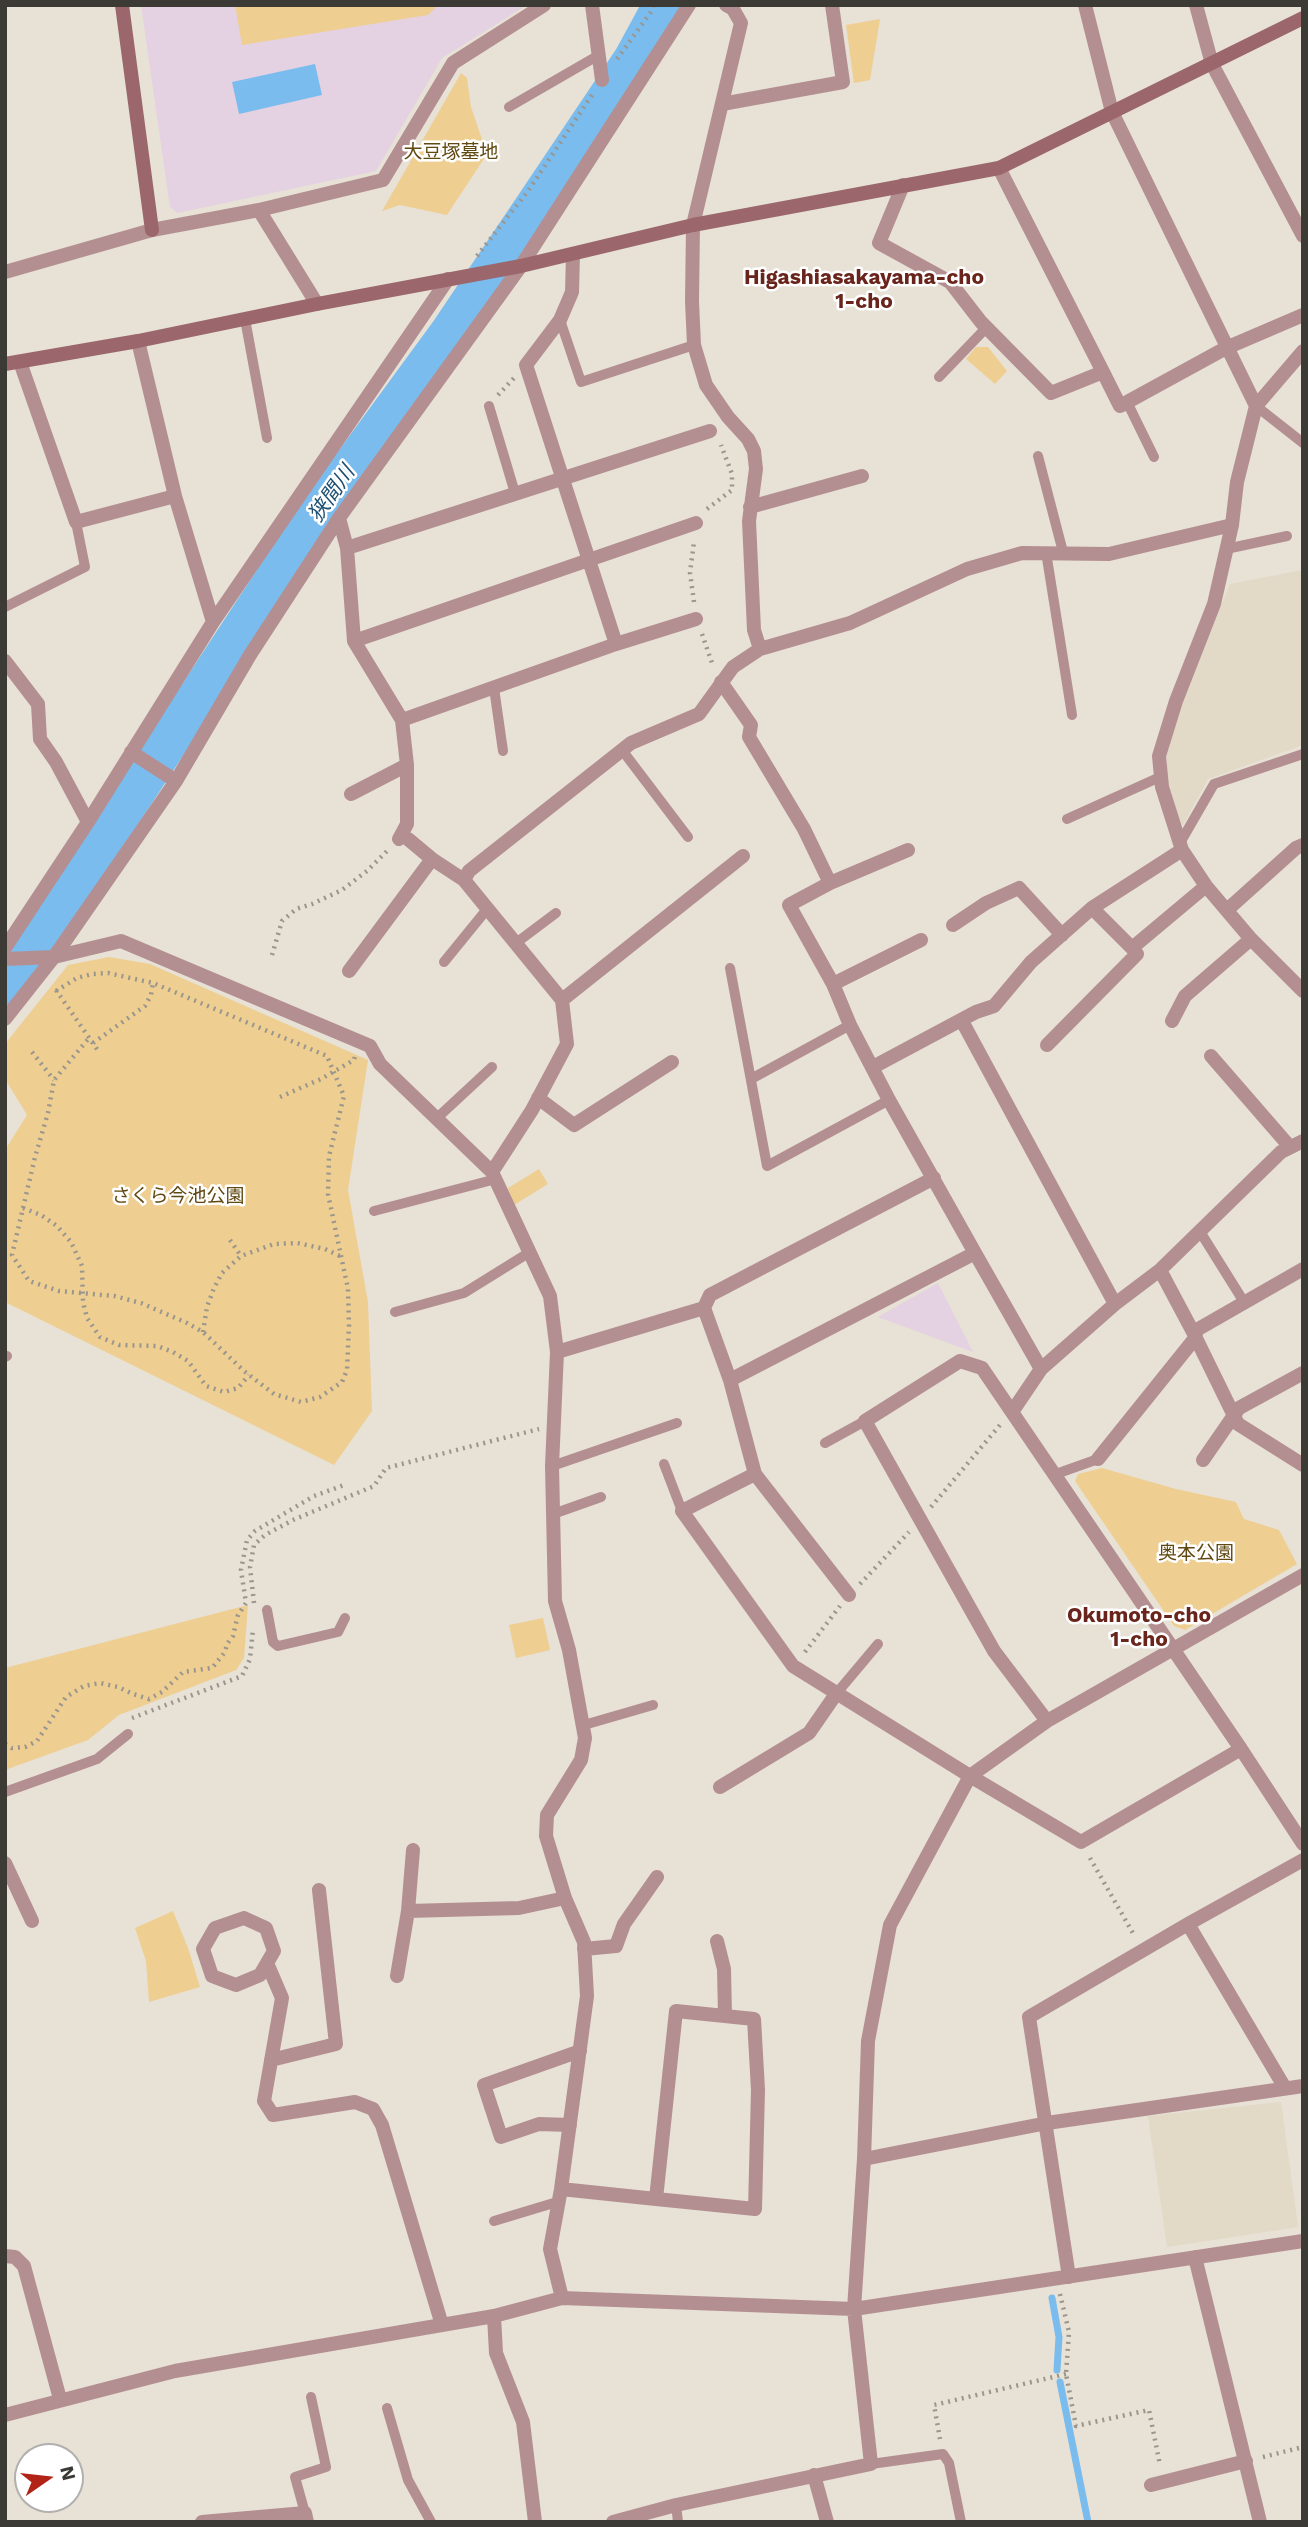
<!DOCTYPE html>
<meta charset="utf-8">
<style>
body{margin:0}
#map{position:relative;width:1308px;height:2527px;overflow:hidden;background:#e7e1d6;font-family:"Work Sans",sans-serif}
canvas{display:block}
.frame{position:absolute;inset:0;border:7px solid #3c3a35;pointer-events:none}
.north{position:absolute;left:14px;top:2443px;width:70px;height:70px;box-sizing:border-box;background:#fff;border:2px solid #b1b0ae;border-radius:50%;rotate:76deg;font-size:19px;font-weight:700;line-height:28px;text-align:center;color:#3c3a35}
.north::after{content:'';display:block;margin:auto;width:24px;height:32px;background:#b22417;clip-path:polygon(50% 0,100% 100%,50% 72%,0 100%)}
</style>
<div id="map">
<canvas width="1308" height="2527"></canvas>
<div class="frame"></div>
<div class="north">N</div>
</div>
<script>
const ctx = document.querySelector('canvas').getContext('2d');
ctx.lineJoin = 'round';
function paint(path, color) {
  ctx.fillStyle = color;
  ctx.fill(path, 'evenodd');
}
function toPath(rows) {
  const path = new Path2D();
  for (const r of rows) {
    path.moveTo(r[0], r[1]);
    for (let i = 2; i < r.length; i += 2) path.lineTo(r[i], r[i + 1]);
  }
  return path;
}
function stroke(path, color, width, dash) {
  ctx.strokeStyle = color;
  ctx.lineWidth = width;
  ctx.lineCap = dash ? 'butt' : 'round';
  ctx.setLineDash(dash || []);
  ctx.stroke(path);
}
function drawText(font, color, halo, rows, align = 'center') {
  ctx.font = font + ' "Work Sans","Noto Sans JP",sans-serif';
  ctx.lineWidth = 5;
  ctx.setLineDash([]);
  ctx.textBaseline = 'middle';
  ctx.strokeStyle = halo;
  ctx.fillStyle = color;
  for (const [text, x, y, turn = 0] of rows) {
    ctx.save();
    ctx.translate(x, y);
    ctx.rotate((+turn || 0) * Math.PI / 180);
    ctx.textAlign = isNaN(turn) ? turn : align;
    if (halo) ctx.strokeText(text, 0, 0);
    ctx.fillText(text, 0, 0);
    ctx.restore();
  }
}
paint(toPath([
 [1303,570,1303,745,1208,779,1183,825,1179,823,1167,785,1167,755,1178,711,1230,584],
 [1281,2102,1298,2227,1167,2247,1148,2116]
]), '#e2d9c6');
paint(toPath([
 [141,5,527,5,442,58,376,171,177,213,170,207],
 [938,1283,973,1352,878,1317]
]), '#e4d1e2');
paint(toPath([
 [235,5,438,5,428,15,242,45],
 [880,19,870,80,854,83,846,25],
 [461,73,467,78,471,107,487,154,447,215,400,205,382,211],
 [976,347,988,347,1007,371,995,384,966,359],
 [109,957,150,964,368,1060,348,1190,368,1302,372,1411,334,1465,5,1302,5,1150,27,1115,5,1079,5,1044,68,965],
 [539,1169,548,1184,514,1205,508,1188],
 [1102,1468,1176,1489,1236,1502,1244,1519,1279,1530,1297,1564,1185,1630,1174,1626,1075,1481,1078,1474],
 [248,1605,244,1658,236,1670,119,1715,88,1740,5,1770,5,1668],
 [543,1618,550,1650,516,1658,509,1625],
 [173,1911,188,1948,200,1987,149,2002,146,1961,135,1928]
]), '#eecf91');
paint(toPath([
 [315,64,322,95,239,114,232,82]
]), '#7abcee');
stroke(toPath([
 [1052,2298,1059,2337,1057,2370],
 [1060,2382,1088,2522]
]), '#7abcee', 7);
stroke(toPath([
 [5,985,41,936,322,507,451,331,523,224,633,60,663,5]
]), '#7abcee', 40);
stroke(toPath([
 [617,59,651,12,653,5],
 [477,256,528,191,594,92],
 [498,395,514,378],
 [707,509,732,490,732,474,721,445],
 [694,602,690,573,694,542],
 [702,634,713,666],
 [272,955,282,921,296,909,312,904,342,890,367,871,388,850],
 [56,990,99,1052],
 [56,991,77,978,92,974,108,973,153,983,327,1056,344,1096,329,1156,328,1194,348,1289,349,1326,347,1370,342,1382,320,1397,301,1402,274,1394,244,1371,203,1332,187,1323,141,1303,114,1296,59,1291,29,1281,12,1255,35,1157,48,1113,54,1080,89,1038],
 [93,1043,145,1006,151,995,153,983],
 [32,1052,54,1080],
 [280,1097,321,1079,354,1060,355,1056],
 [23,1208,41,1215,57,1226,71,1242,82,1266,83,1302,87,1318,100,1337,119,1345,157,1346,173,1352,188,1361,206,1386,224,1392,238,1388,249,1375],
 [230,1240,241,1256],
 [203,1332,207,1307,214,1288,222,1273,241,1256,274,1244,297,1243,325,1249,340,1256],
 [931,1507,1000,1425],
 [860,1584,909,1532],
 [254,1603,250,1567,254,1545,265,1535,293,1520,374,1486,386,1468,539,1429],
 [805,1652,840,1606],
 [132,1718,242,1676,250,1659,253,1629],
 [5,1744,12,1748,25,1747,37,1741,66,1697,84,1686,100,1683,118,1687,133,1694,149,1699,162,1692,183,1672,212,1668,225,1652,227,1644,233,1636,238,1615,246,1603,241,1570,247,1540,255,1531,314,1496,347,1484],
 [1090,1858,1134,1935],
 [1060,2294,1069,2332,1066,2374,1076,2426,1149,2410,1160,2465],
 [940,2439,934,2405,1066,2374],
 [1263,2457,1303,2447]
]), '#9a968e', 4.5, [2, 5]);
stroke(toPath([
 [509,107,599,55],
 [245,319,267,438],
 [560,320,581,382,694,345],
 [939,377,987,327],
 [1127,402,1154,457],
 [489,406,515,493],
 [1256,406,1303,443],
 [1038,456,1063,552],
 [1226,549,1287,536],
 [1046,552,1072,715],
 [5,607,85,567,76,522],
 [494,688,503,751],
 [622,750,688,837],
 [1067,819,1160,777],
 [1180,843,1214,784,1303,754],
 [516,943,556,913],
 [444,962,488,908],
 [730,968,767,1166,889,1100],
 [751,1079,850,1025],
 [437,1118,492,1067],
 [374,1211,496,1179],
 [1199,1230,1244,1302],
 [395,1312,464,1293,530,1252],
 [5,1357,7,1356],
 [825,1443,865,1421],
 [664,1464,682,1511],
 [552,1466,677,1423],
 [1056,1474,1098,1459],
 [553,1514,601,1497],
 [267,1610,273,1642,278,1646,338,1632,345,1618],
 [836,1694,878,1644],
 [584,1725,653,1705],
 [5,1792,97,1759,128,1734],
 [494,2221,557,2202],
 [387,2408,408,2480,431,2522],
 [871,2464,943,2454,949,2463,961,2522],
 [676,2505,678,2522],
 [305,2513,295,2477,326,2467,311,2397]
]), '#b48f92', 10);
stroke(toPath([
 [592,5,602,80],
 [726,5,733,9,741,23,693,225,692,301,694,345,706,385,728,417,748,439,754,451,756,469,749,521,754,630,760,649],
 [1085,5,1112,112,1256,406],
 [1196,5,1212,64,1303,236],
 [722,104,843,82,832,5],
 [999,168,1103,372],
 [903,185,879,243,950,282,981,322,1051,393,1103,372,1120,406,1226,348,1303,315],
 [259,210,317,304],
 [573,254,572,292,560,320,526,365,616,644],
 [5,272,152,230,259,210,383,180,453,63,544,5],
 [138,341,175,496,213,622],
 [1303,351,1256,406,1237,482,1232,525,1214,604,1176,701,1159,756,1162,787,1182,850,1206,886,1251,939,1303,991],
 [20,362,76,522,175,496],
 [750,507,862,476],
 [339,518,347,548,354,641,402,720,407,765,407,824,399,839],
 [347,548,710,431],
 [354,641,696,523],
 [5,661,38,704,40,739,56,762,88,822],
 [721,682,751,725,749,737,804,829,830,883,789,905,833,984,850,1025,889,1100,975,1253],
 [402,720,616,644,696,619],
 [131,752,176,781],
 [351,794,407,765],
 [408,839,432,859,464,880,562,1000],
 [464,880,469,871,631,743,699,714,733,667,760,649,850,623,967,569,1022,553,1109,554,1232,525],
 [830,883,908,850],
 [1092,908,1132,948,1206,886],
 [1227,910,1296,848,1303,845],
 [953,925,986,903,1019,888,1062,935],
 [5,948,88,822,213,622,448,279],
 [5,959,54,957,121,941,370,1046,380,1064,492,1172,550,1296,557,1352,552,1466,555,1601,569,1650,585,1738,581,1760,547,1815,546,1836,565,1898,584,1942,587,1996,561,2189,550,2249,562,2298],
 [349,971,432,859],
 [833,984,921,940],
 [5,1019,54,957,176,781,250,655,339,518,521,266,689,5],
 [962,1021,1115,1304],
 [1172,1021,1185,996,1251,939],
 [1047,1045,1137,954,1132,948],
 [1211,1056,1290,1147],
 [873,1067,976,1012,994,1006,1031,962,1092,908,1182,850],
 [538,1098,574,1125,672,1062],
 [492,1172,532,1110,567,1044,562,1000,743,856],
 [1160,1270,1193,1332,1238,1424,1303,1465],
 [704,1308,710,1295,934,1178],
 [1193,1332,1303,1269],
 [557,1352,704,1308,730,1380,975,1253,1041,1369],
 [730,1380,755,1474,682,1511,793,1666,970,1776,1081,1842,1241,1749,1303,1844],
 [1012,1412,1041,1369,1115,1304,1160,1270,1281,1152,1303,1141],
 [1098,1459,1196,1337],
 [1203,1460,1239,1408,1303,1373],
 [755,1474,849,1595],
 [1047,1721,994,1651,865,1421,960,1361,982,1368,1241,1749],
 [720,1787,809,1733,836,1694],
 [413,1850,408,1911,519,1908,565,1898],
 [5,1863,32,1921],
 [244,1918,266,1928,274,1951,260,1975,236,1985,212,1976,203,1949,215,1928,244,1918],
 [1188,1924,1285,2088],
 [717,1941,724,1969,725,2016],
 [584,1949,616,1946,624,1924,657,1877],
 [267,1963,282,1998,264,2101,273,2115,355,2102,373,2109,382,2125,442,2325],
 [397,1976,408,1911],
 [271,2060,336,2044,319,1890],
 [570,2125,539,2124,501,2137,484,2085,580,2051],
 [864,2159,1047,2123,1303,2086],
 [561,2189,656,2199,755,2209,758,2090,754,2019,676,2011,656,2199],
 [5,2256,15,2257,24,2266,60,2399],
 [1195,2257,1260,2522],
 [1069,2277,1029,2017,1188,1924,1303,1860],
 [494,2316,496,2353,523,2422,535,2522],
 [5,2415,175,2371,494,2316,562,2298,854,2309,1303,2241],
 [814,2475,827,2522],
 [1151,2485,1246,2461],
 [202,2522,305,2513,307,2522],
 [613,2522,676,2505,871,2464,854,2309,864,2159,868,2041,890,1925,970,1776,1047,1721,1303,1575]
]), '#b48f92', 14);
stroke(toPath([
 [122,5,152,230],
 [5,364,138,341,317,304,521,266,693,225,999,168,1303,18]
]), '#9b676c', 14);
drawText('19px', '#614912', '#fff', [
 ["大豆塚墓地",451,152],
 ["さくら今池公園",178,1196],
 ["奥本公園",1196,1553]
]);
drawText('bold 21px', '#69251c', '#fff', [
 ["Higashiasakayama-cho",864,278],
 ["1-cho",864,302],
 ["Okumoto-cho",1139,1616],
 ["1-cho",1139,1640]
]);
drawText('italic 21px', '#1d4f71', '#fff', [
 ["狭間川",332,494,-55]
]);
</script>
